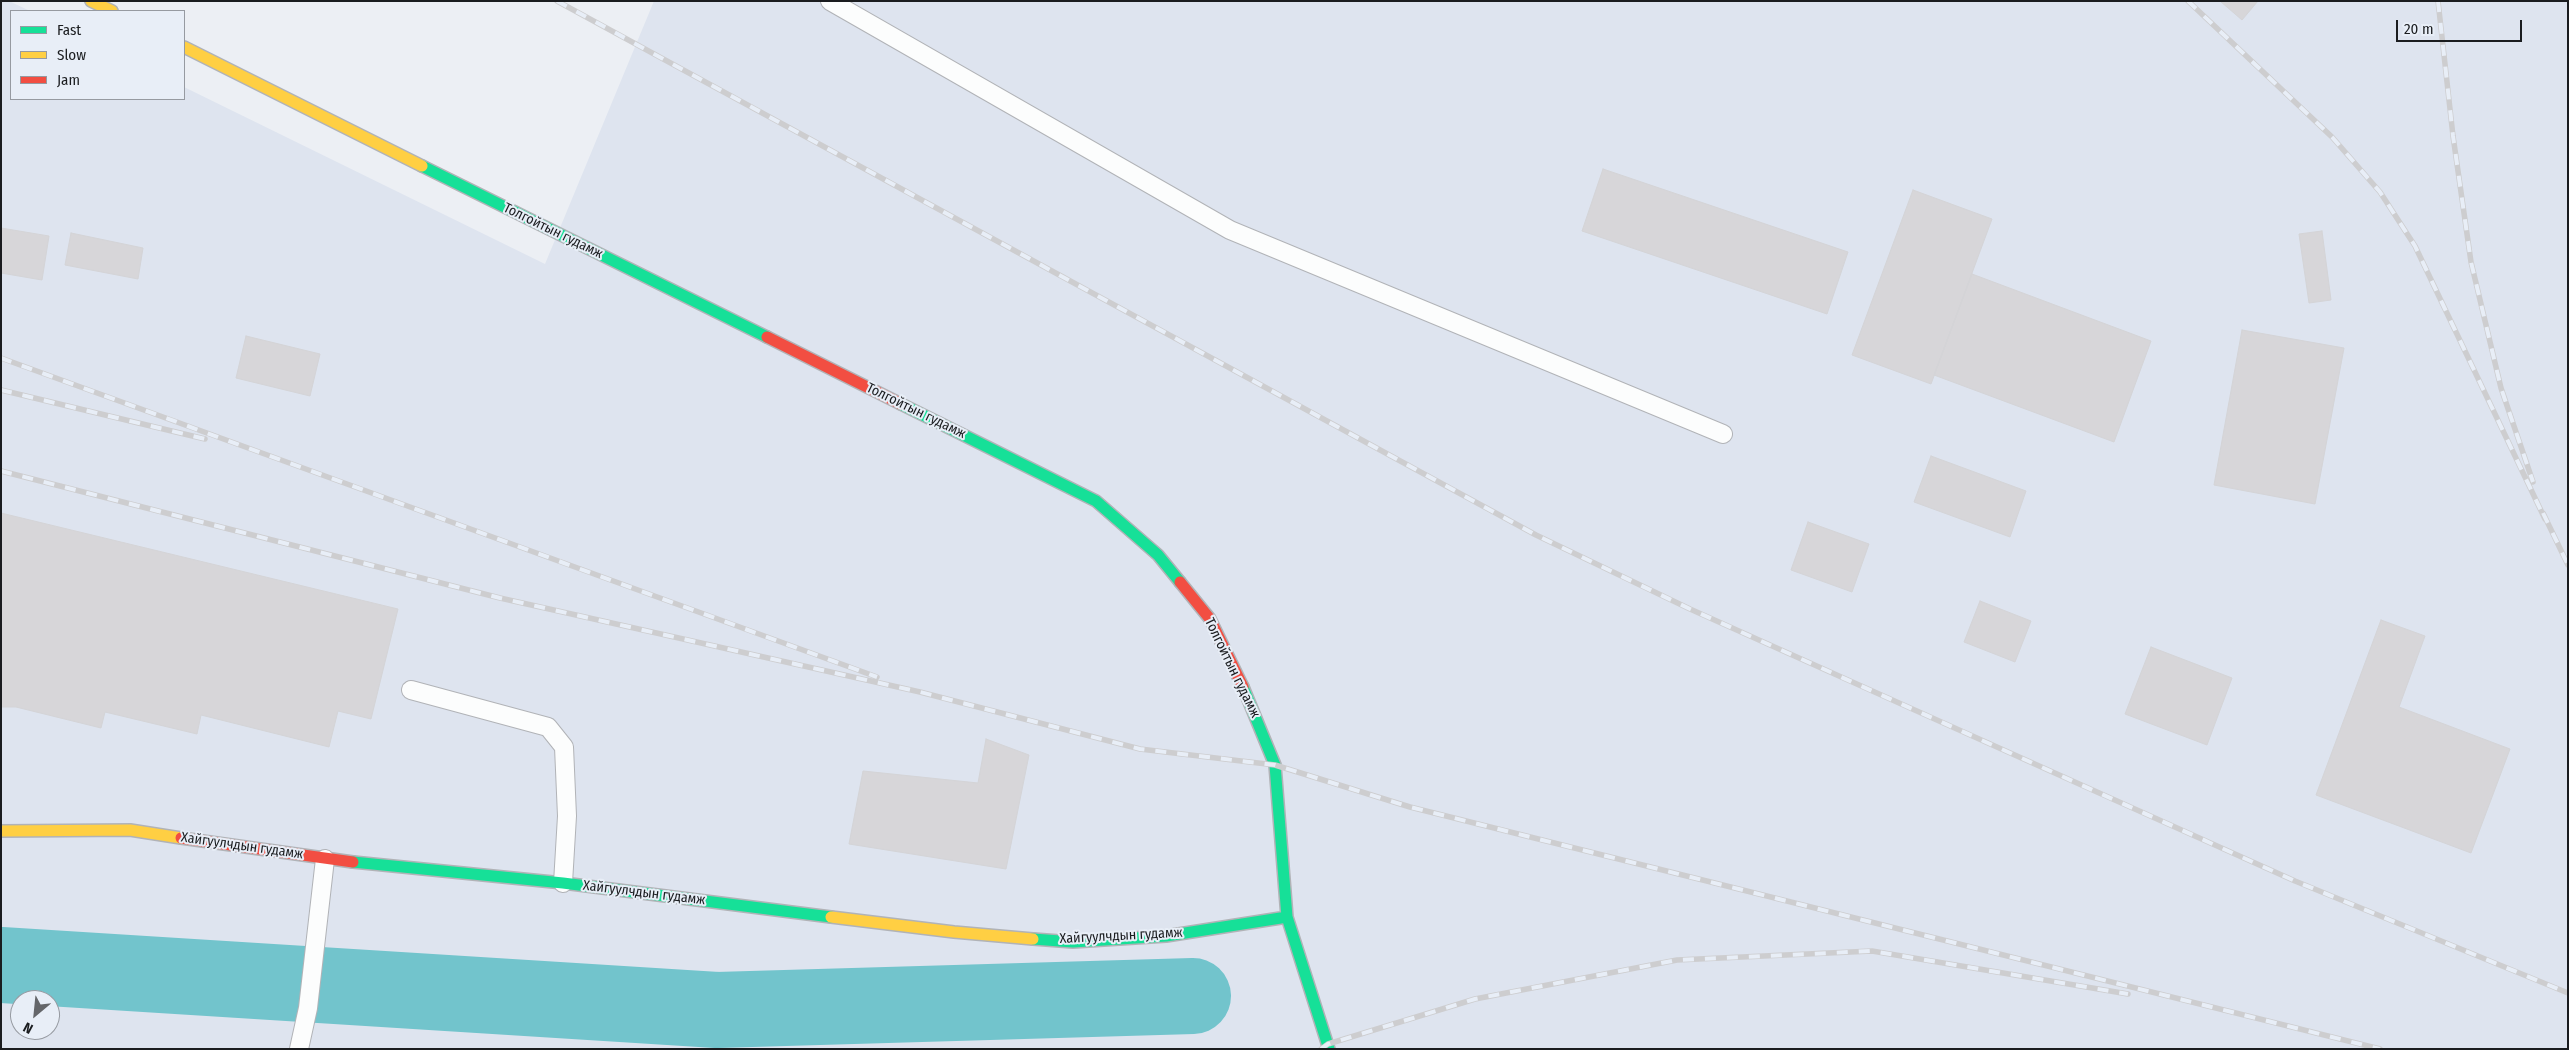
<!DOCTYPE html>
<meta charset="utf-8">
<style>
body{margin:0}
#map{position:relative;width:2569px;height:1050px;overflow:hidden;background:#eceff4;font-family:"Fira Sans Condensed",sans-serif}
canvas{display:block}
.frame{position:absolute;inset:0;border:2px solid #1a1c1f;pointer-events:none}
.legend{position:absolute;left:10px;top:10px;width:175px;height:90px;box-sizing:border-box;background:#e8eef7;border:1px solid #969aa1;margin:0;padding:6px 9px;list-style:none;font-size:15px;color:#1a1c1f}
.legend li{display:flex;align-items:center;gap:10px;height:25px}
.legend b{width:25px;border:1px solid #969aa1}
.north{position:absolute;left:10px;top:990px;width:50px;height:50px;box-sizing:border-box;background:#e8eef7;border:1px solid #969aa1;border-radius:50%;rotate:208deg;font-size:14px;font-weight:700;line-height:20px;text-align:center;color:#1a1c1f}
.north::after{content:'';display:block;margin:auto;width:18px;height:22px;background:#64666a;clip-path:polygon(50% 0,100% 100%,50% 72%,0 100%)}
.scale{position:absolute;left:2396px;top:20px;width:126px;height:22px;box-sizing:border-box;border:2px solid #1a1c1f;border-top:0;padding-left:6px;font-size:15px;line-height:18px;white-space:nowrap;color:#1a1c1f;-webkit-text-stroke:4px #e8eef7;paint-order:stroke}
</style>
<div id="map">
<canvas width="2569" height="1050"></canvas>
<div class="frame"></div>
<ul class="legend">
<li><b style="height:6px;background:#16e098"></b>Fast</li>
<li><b style="height:6px;background:#ffcf43"></b>Slow</li>
<li><b style="height:6px;background:#f24e42"></b>Jam</li>
</ul>
<div class="north">N</div>
<div class="scale">20 m</div>
</div>
<script>
const ctx = document.querySelector('canvas').getContext('2d');
ctx.lineJoin = 'round';
function paint(path, color) {
  ctx.fillStyle = color;
  ctx.fill(path, 'evenodd');
}
function toPath(rows) {
  const path = new Path2D();
  for (const r of rows) {
    path.moveTo(r[0], r[1]);
    for (let i = 2; i < r.length; i += 2) path.lineTo(r[i], r[i + 1]);
  }
  return path;
}
function stroke(path, color, width, dash) {
  ctx.strokeStyle = color;
  ctx.lineWidth = width;
  ctx.lineCap = dash ? 'butt' : 'round';
  ctx.setLineDash(dash || []);
  ctx.stroke(path);
}
function drawText(font, color, halo, rows, align = 'center') {
  ctx.font = font + ' "Fira Sans Condensed",sans-serif';
  ctx.lineWidth = 4;
  ctx.setLineDash([]);
  ctx.textBaseline = 'middle';
  ctx.strokeStyle = halo;
  ctx.fillStyle = color;
  for (const [text, x, y, turn = 0] of rows) {
    ctx.save();
    ctx.translate(x, y);
    ctx.rotate((+turn || 0) * Math.PI / 180);
    ctx.textAlign = isNaN(turn) ? turn : align;
    if (halo) ctx.strokeText(text, 0, 0);
    ctx.fillText(text, 0, 0);
    ctx.restore();
  }
}
paint(toPath([
 [1,1,9,1,30,11,11,11,11,99,184,99,184,87,545,264,654,1,2568,1,2568,1049,1,1049],
 [20,1000,50,1000,50,1030,20,1030]
]), '#dee4ef');
stroke(toPath([
 [1,965,717,1010,1193,996]
]), '#72c4cc', 76);
const building = toPath([
 [2220,1,2258,1,2242,20,2220,1],
 [1603,169,1848,252,1827,314,1582,231,1603,169],
 [1913,190,1992,219,1931,384,1852,355,1913,190],
 [1,228,49,236,42,280,1,273,1,228],
 [2322,231,2331,300,2309,303,2299,234,2322,231],
 [71,233,143,248,138,279,65,265,71,233],
 [1972,274,2151,341,2114,442,1934,375,1972,274],
 [2242,330,2344,348,2315,504,2214,485,2242,330],
 [246,336,320,354,310,396,236,378,246,336],
 [1931,456,2026,491,2010,537,1914,502,1931,456],
 [1,513,398,609,371,719,338,711,329,747,201,715,197,734,105,712,101,728,16,707,1,707,1,513],
 [1808,522,1869,544,1852,592,1791,570,1808,522],
 [1980,601,2031,621,2015,662,1964,642,1980,601],
 [2381,620,2425,636,2399,707,2510,749,2471,853,2316,795,2381,620],
 [2151,647,2232,678,2207,745,2125,714,2151,647],
 [986,739,1029,755,1006,869,849,844,863,771,978,783,986,739]
]);
paint(building, '#d7d6d9');
stroke(building, '#d4d4d7', 1);
const lane = toPath([
 [830,1,1230,230,1723,434],
 [411,690,548,727,564,747,567,816,563,883],
 [299,1049,308,1008,325,859]
]);
const fast = toPath([
 [422,166,767,337],
 [901,404,1096,501,1158,555,1180,582],
 [1243,687,1275,765,1287,917,1329,1049],
 [353,862,563,883,831,917],
 [1033,939,1073,942,1166,936,1287,917]
]);
const slow = toPath([
 [91,1,112,11],
 [184,47,422,166],
 [1,831,130,830,181,838],
 [831,917,954,932,1033,939]
]);
const jam = toPath([
 [767,337,901,404],
 [1180,582,1210,619,1243,687],
 [181,838,353,862]
]);
stroke(lane, '#b1b3b7', 20);
stroke(fast, '#b1b3b7', 14);
stroke(slow, '#b1b3b7', 14);
stroke(jam, '#b1b3b7', 14);
stroke(lane, '#fcfdfd', 18);
stroke(fast, '#16e098', 11);
stroke(slow, '#ffcf43', 11);
stroke(jam, '#f24e42', 11);
const rail = toPath([
 [557,1,1536,535,1690,609,2295,881,2568,993],
 [2188,1,2332,137,2380,192,2415,246,2545,519],
 [2438,1,2453,136,2471,262,2501,388,2533,482],
 [1,358,877,677],
 [1,390,205,439],
 [1,471,500,598,920,692,1140,749,1275,765,1410,807,2380,1049],
 [2543,513,2568,565],
 [1321,1049,1328,1044,1475,999,1677,960,1872,951,2128,994]
]);
stroke(rail, '#cdcdcf', 5.5);
stroke(rail, '#e8eef7', 4, [11]);
drawText('14px', '#1a1c1f', '#e8eef7', [
 ["Толгойтын гудамж",553,231,26],
 ["Толгойтын гудамж",916,411,26],
 ["Толгойтын гудамж",1232,668,64],
 ["Хайгуулчдын гудамж",242,846,8],
 ["Хайгуулчдын гудамж",644,893,7],
 ["Хайгуулчдын гудамж",1121,936,-3]
]);
</script>
